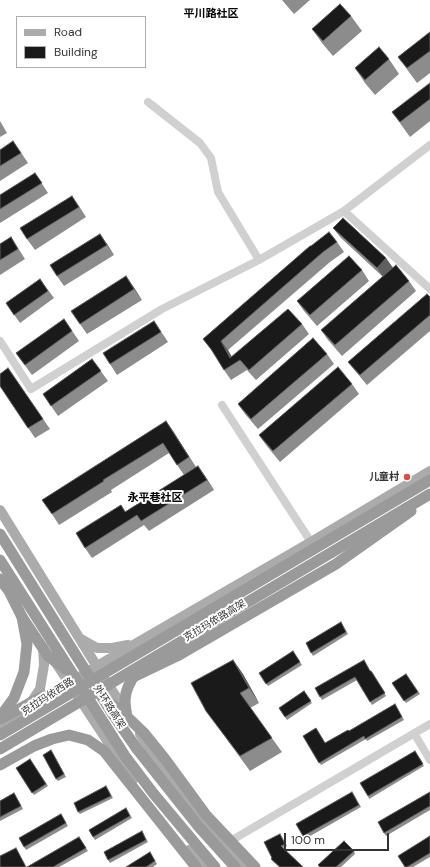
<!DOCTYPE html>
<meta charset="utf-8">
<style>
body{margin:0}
#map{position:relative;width:430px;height:867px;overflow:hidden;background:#fff;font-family:"DM Sans",sans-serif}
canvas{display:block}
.legend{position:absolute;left:16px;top:16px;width:130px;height:52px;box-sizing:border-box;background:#fff;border:1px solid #adadad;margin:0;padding:5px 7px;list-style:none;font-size:12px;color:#333}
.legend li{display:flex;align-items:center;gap:8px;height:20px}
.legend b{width:20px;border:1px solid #adadad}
.scale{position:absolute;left:284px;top:833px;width:105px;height:18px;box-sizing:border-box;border:2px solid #333;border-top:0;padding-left:5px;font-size:12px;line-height:14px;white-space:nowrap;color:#333;-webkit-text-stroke:3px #fff;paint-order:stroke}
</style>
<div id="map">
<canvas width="430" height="867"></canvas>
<ul class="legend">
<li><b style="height:5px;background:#ababab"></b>Road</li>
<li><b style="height:11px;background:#1a1a1a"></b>Building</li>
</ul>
<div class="scale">100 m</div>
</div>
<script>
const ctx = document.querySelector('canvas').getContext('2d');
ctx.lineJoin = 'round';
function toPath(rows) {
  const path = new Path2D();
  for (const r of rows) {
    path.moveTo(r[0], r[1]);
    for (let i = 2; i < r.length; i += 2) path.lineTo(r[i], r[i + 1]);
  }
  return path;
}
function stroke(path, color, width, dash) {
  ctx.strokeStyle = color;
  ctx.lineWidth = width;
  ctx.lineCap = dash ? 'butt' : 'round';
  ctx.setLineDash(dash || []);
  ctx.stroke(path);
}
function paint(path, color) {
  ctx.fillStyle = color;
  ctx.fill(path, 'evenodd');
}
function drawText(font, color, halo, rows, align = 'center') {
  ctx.font = font + ' "DM Sans","Noto Sans SC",sans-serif';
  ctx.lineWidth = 4;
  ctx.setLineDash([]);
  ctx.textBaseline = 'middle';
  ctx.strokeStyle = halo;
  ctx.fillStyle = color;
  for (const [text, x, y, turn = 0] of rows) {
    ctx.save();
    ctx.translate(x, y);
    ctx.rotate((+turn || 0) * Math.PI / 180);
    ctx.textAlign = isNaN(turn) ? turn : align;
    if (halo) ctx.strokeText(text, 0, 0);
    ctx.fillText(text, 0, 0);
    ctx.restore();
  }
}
stroke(toPath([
 [148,102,200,143,211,158,218,192,259,260],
 [344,211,430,289],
 [0,341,31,389,162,309,259,260,344,211,430,145],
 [222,405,311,542],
 [414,733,430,760],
 [227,843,430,724]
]), '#d0d0d0', 8);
stroke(toPath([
 [0,510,109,686,127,713],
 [81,639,97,648,112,648,128,645],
 [56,663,133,780],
 [49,696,97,666,311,542,430,471],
 [30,704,40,689,44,665,43,647],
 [0,728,30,708],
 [140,734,148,748,223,845,245,867],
 [189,850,204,867]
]), '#ababab', 10);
stroke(toPath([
 [0,579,9,591,22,617,27,644,24,672,14,698,0,717],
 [179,655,336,564,411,511],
 [126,712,125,701,126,693,128,687,137,669],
 [1,719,30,703],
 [0,765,34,746,52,739,69,735,88,740,104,751,196,867]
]), '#9a9a9a', 11);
stroke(toPath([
 [0,534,112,713,137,749,199,827,235,867],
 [0,560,125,756,153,793,215,867],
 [22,617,48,656,67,670],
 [133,677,179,655],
 [107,701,120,710,144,733,165,759,206,815,255,867],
 [30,703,44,696,62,694,66,694],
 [0,735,430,480],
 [0,749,430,494]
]), '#9a9a9a', 11);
paint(toPath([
 [282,0,310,0,294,14],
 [351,16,362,31,333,56,322,43,312,29],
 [430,32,430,73,417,83,398,57],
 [389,59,399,74,375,95,365,83,355,68],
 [430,83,430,121,410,137,392,112],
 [0,121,7,133,0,137],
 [0,150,20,151,28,163,0,181],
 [35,173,48,193,0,223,0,195],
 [79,206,86,217,35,250,27,239],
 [333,228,386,258,393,268,409,281,416,291,342,356,328,340,321,330,383,277,341,238],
 [11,237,25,259,0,275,0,244],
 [337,242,344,252,330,262,228,350,232,357,302,324,309,334,256,380,247,370,231,380,224,370,215,355,203,339,311,246],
 [107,244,114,255,64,286,57,276],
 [362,270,369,281,317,326,304,311,297,301],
 [126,276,142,300,87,334,80,324],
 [40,279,54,298,20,323,6,303],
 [430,297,430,331,367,385,356,372,348,362],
 [64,319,79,341,32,375,16,353],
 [154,321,168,342,117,375,110,364],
 [327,354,334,364,258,429,245,414,238,404],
 [92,359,108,381,58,416,43,394],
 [8,368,50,429,35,438,0,386],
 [352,384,359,394,280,462,266,445,259,435],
 [173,431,196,467,205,476,214,490,149,531,144,525,92,558,85,548,121,505,126,512,184,475,169,453,111,490,112,492,59,525,52,514],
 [341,622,348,634,313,656,306,643],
 [293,651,302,665,268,686,259,673],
 [233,660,243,674,259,703,250,708,282,752,250,771,206,711],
 [371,671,373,673,386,696,372,705,357,680,322,700,315,688],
 [406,674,420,694,406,703,392,683],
 [304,691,312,703,287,720,279,708],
 [395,704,404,720,367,741,366,739,321,765,303,736,325,743,349,731],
 [415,751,424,766,369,799,368,796],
 [53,753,66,777,58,781,56,779],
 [30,759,48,786,34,795,16,768],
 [108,789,113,798,80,814,78,812],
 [430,792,430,810,386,836,384,833],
 [14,793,23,809,0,821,0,801],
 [354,795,361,807,305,839,303,836],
 [126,808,132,818,95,840,89,830],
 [61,814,68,826,26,850,19,838],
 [142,831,148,842,110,863,108,860],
 [430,836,430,857,413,867,405,867],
 [282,837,287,846,283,848,303,867,279,867,271,859],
 [81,840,88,851,59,867,27,867],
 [354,851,355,854,341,867,320,867,318,865],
 [150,852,157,864,153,867,126,867]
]), '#8c8c8c');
paint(toPath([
 [100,234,107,244,114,255,107,245],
 [386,258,393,268,384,278,377,268],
 [126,276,133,286,142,300,134,289],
 [221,341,228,350,235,363,230,358],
 [166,421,173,431,196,468,189,457],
 [198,466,205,476,214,490,207,480],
 [233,660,243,674,259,703,249,688]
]), '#5f5f5f');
const building = toPath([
 [340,4,351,16,323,41,312,29,340,4],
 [430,32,430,51,407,68,398,57,430,32],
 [379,47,389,59,365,80,355,68,379,47],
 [430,83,430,99,400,122,392,112,430,83],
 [13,141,21,153,0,166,0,150,13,141],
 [35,173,42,183,0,209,0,195,35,173],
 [72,196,79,207,27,239,20,228,72,196],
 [343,218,386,258,377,268,333,228,343,218],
 [329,232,337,242,323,252,221,341,230,358,288,309,302,324,249,370,240,360,224,370,211,349,203,339,310,246,311,246,329,232],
 [100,234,107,245,57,276,50,265,100,234],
 [11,237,18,249,0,260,0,244,11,237],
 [349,256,362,270,310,315,297,301,349,256],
 [396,265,409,281,335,345,321,330,396,265],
 [126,276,134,289,80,324,71,311,126,276],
 [40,279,48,291,14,315,6,303,40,279],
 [427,294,430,297,430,315,360,375,348,362,427,294],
 [64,319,72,331,25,365,16,353,64,319],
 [154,321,161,332,110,364,103,353,154,321],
 [313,338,327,354,251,419,238,404,313,338],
 [92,359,101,371,51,406,43,394,92,359],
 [338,367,352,384,273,451,259,435,338,367],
 [8,368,43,419,28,428,0,386,0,374,8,368],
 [166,421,189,457,177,465,163,443,103,480,104,481,52,514,42,500,166,421],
 [198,466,207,480,141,521,137,515,85,548,76,533,121,505,125,512,198,466],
 [341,622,346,632,311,653,306,643,341,622],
 [293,651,300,662,266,684,259,673,293,651],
 [233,660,249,688,240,693,272,738,240,756,206,711,191,683,233,660],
 [364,660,370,671,371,671,385,693,370,702,355,677,320,697,315,688,364,660],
 [406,674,418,692,404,701,392,683,406,674],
 [304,691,311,701,285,717,279,708,304,691],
 [395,704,402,717,365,739,364,736,319,763,303,736,316,728,325,743,348,730,349,731,395,704],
 [51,750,64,774,56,779,43,755,51,750],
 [415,751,423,764,368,796,360,783,415,751],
 [30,759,46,784,32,793,16,768,30,759],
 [106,786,111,796,78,812,74,803,106,786],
 [352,792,359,805,303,836,296,824,352,792],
 [430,792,430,806,384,833,378,822,430,792],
 [14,793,21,806,0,817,0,801,14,793],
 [126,808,130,816,93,837,89,830,126,808],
 [61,814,66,823,24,847,19,838,61,814],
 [142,831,146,840,108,860,104,852,142,831],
 [280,834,285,844,281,846,303,867,280,867,271,859,272,858,264,842,280,834],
 [430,836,430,853,407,867,405,867,398,856,430,836],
 [79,837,86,848,53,867,27,867,79,837],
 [344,841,354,851,336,867,320,867,318,865,344,841],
 [16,848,26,867,0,867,0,856,16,848],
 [150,852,155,861,146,867,126,867,150,852]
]);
paint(building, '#1a1a1a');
stroke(building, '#5f5f5f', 1);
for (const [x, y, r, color] of [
 [407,477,4,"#da5044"]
]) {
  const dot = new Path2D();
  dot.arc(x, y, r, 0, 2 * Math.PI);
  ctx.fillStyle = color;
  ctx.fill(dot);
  stroke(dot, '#fff', 1.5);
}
drawText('bold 10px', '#333', '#fff', [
 ["儿童村",399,477]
], 'right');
drawText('10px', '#333', '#fff', [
 ["克拉玛依路高架",215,621,-31],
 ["克拉玛依西路",48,697,-33],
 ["外环路高架",109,707,57]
]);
drawText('bold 11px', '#000', '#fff', [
 ["平川路社区",211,14],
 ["永平巷社区",155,498]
]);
</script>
